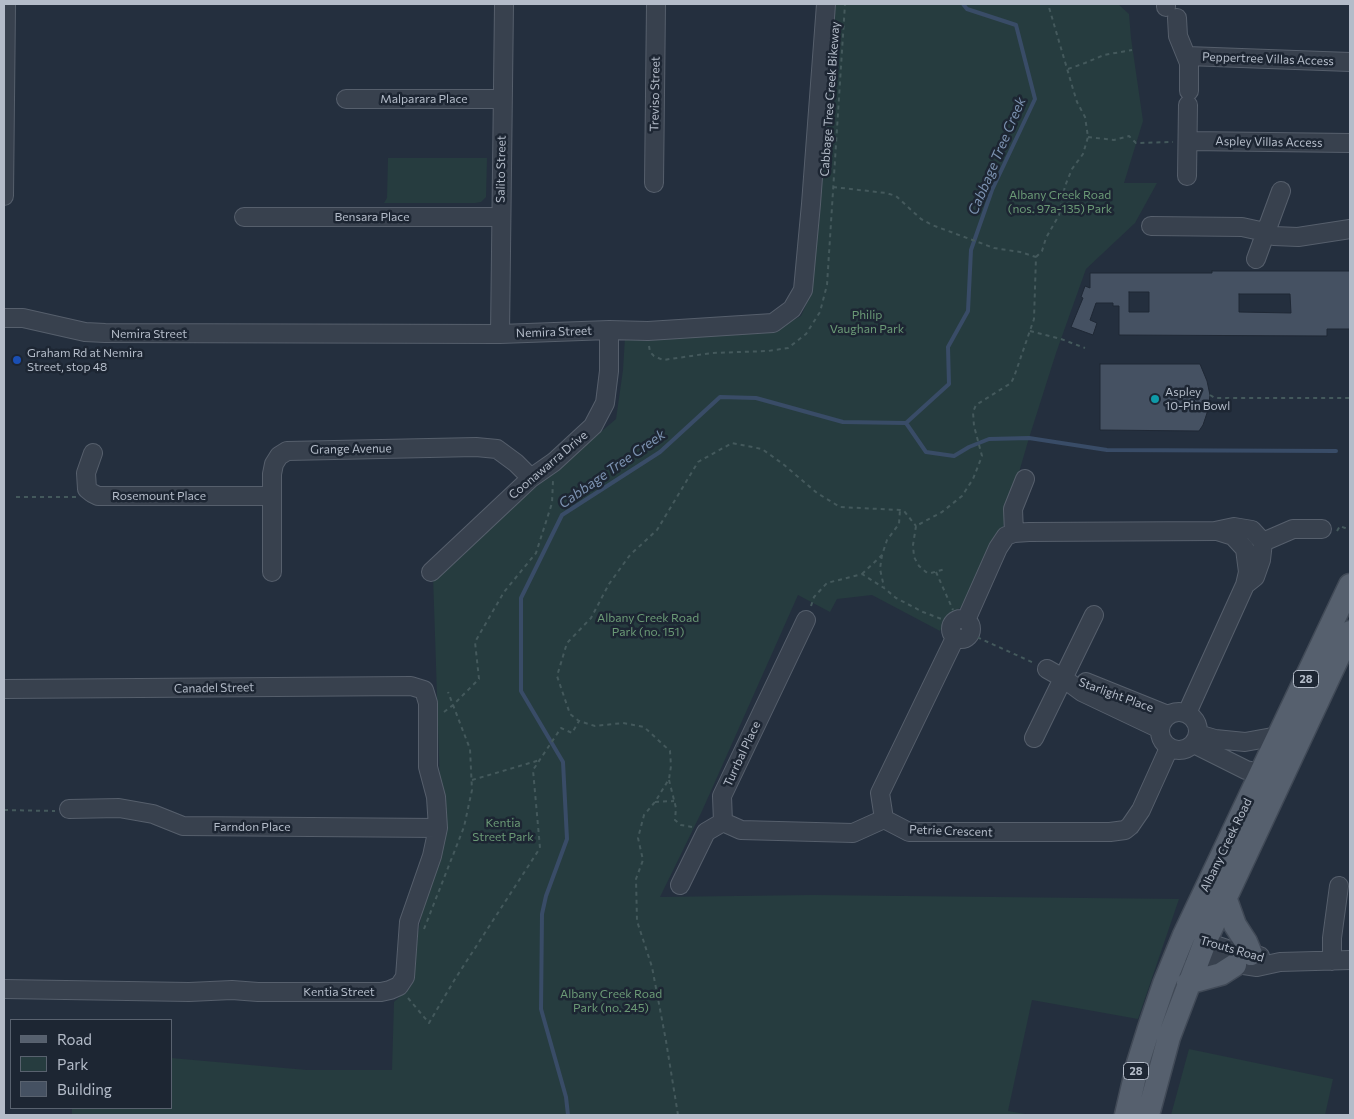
<!DOCTYPE html>
<style>
body{margin:0}
#map{position:relative;width:1354px;height:1119px;overflow:hidden;background:#242f3e;font-family:Commissioner,sans-serif}
canvas{display:block}
.frame{position:absolute;inset:0;border:5px solid #b4bcc9;pointer-events:none}
.legend{position:absolute;left:10px;top:1019px;width:162px;height:90px;box-sizing:border-box;background:#1d2633;border:1px solid #59626f;margin:0;padding:6px 9px;list-style:none;font-size:15px;color:#b4bcc9}
.legend li{display:flex;align-items:center;gap:10px;height:25px}
.legend b{width:25px;border:1px solid #59626f}
</style>
<div id="map">
<canvas width="1354" height="1119"></canvas>
<div class="frame"></div>
<ul class="legend">
<li><b style="height:6px;background:#56606e"></b>Road</li>
<li><b style="height:14px;background:#263c3f"></b>Park</li>
<li><b style="height:14px;background:#455162"></b>Building</li>
</ul>
</div>
<script>
const ctx = document.querySelector('canvas').getContext('2d');
ctx.lineJoin = 'round';
function paint(path, color) {
  ctx.fillStyle = color;
  ctx.fill(path, 'evenodd');
}
function toPath(rows) {
  const path = new Path2D();
  for (const r of rows) {
    if (r.length === 3) {
      path.moveTo(r[0] + r[2], r[1]);
      path.arc(r[0], r[1], r[2], 0, 2 * Math.PI);
      continue;
    }
    path.moveTo(r[0], r[1]);
    for (let i = 2; i < r.length; i += 2) path.lineTo(r[i], r[i + 1]);
  }
  return path;
}
function stroke(path, color, width, dash) {
  ctx.strokeStyle = color;
  ctx.lineWidth = width;
  ctx.lineCap = dash ? 'butt' : 'round';
  ctx.setLineDash(dash || []);
  ctx.stroke(path);
}
function drawText(font, color, halo, rows, align = 'center') {
  ctx.font = font + ' Commissioner,sans-serif';
  ctx.lineWidth = 5;
  ctx.setLineDash([]);
  ctx.textBaseline = 'middle';
  ctx.strokeStyle = halo;
  ctx.fillStyle = color;
  for (const [text, x, y, turn = 0] of rows) {
    ctx.save();
    ctx.translate(x, y);
    ctx.rotate((+turn || 0) * Math.PI / 180);
    ctx.textAlign = isNaN(turn) ? turn : align;
    if (halo) ctx.strokeText(text, 0, 0);
    ctx.fillText(text, 0, 0);
    ctx.restore();
  }
}
paint(toPath([
 [833,4,1118,4,1129,14,1131,38,1143,121,1124,183,1157,183,1135,223,1086,269,1056,353,1029,438,1003,527,963,606,948,616,940,631,872,595,837,599,830,612,798,595,702,811,660,897,813,895,1179,899,1138,1019,1032,1000,1008,1111,1031,1115,72,1115,72,1108,171,1108,171,1058,307,1070,392,1070,394,1002,410,987,414,972,418,933,441,816,433,575,616,419,623,370,625,337,779,328,801,316,811,294],
 [388,158,487,158,486,197,481,202,475,203,384,203,387,198],
 [1189,1049,1333,1079,1325,1115,1171,1115]
]), '#263c3f');
stroke(toPath([
 [906,423,926,452,954,456,969,447,989,439,1029,438,1107,450,1336,451],
 [568,1115,566,1097,541,1009,542,914,546,896,567,839,563,762,521,691,521,598,562,515,660,452,720,397,756,398,843,422,906,423,949,384,948,347,968,311,971,250,992,190,1035,99,1016,25,967,9,963,4]
]), '#394c67', 4);
const building = toPath([
 [1212,271,1350,271,1350,329,1327,329,1327,336,1119,335,1119,306,1113,306,1113,303,1096,303,1090,320,1097,323,1093,335,1071,327,1083,298,1081,297,1085,286,1090,288,1090,273,1212,273,1212,271],
 [1129,292,1149,292,1149,312,1129,312,1129,292],
 [1239,294,1290,294,1291,313,1239,312,1239,294],
 [1100,364,1200,364,1207,381,1210,395,1208,410,1203,425,1199,431,1100,430,1100,364]
]);
paint(building, '#455162');
stroke(building, '#1f2835', 1);
const minor = toPath([
 [1166,4,1166,7],
 [1177,18,1178,36,1189,63,1189,91],
 [1187,56,1350,62],
 [346,99,502,99],
 [1189,141,1350,143],
 [1187,176,1188,105],
 [654,183,656,4],
 [4,196,6,4],
 [244,217,501,217],
 [1151,226,1242,227,1265,232,1274,236,1298,237,1350,229],
 [1256,259,1281,191],
 [4,318,23,318,85,332,105,333,500,334,609,330,648,331,773,323,792,309,803,290,811,204,826,4],
 [500,334,504,4],
 [93,453,86,473,87,489,92,493,98,496,271,496],
 [1014,533,1013,509,1025,479],
 [1263,542,1293,529,1322,529],
 [272,572,272,474,274,464,279,456,287,451,476,447,497,449,516,463,531,478],
 [431,572,531,478,554,462,593,426,605,403,609,371,609,330],
 [961,629,10],
 [806,620,722,796,723,822,741,830,853,833,884,819],
 [966,620,998,548,1006,536,1014,533,1029,532,1215,531,1234,527,1252,530,1263,542,1261,560,1255,577,1245,585],
 [955,638,880,793,884,819,909,832,1110,832,1125,830,1130,826,1141,810,1169,748],
 [1047,669,1063,678,1082,692,1160,729],
 [1086,682,1168,715],
 [4,689,411,686,424,690,428,703,428,767,436,797,438,828,432,856,409,922,405,977,399,986,390,990,381,992,258,992,232,990,189,992,4,989],
 [1179,731,19],
 [1187,713,1245,585,1248,572,1245,549,1233,536,1217,531],
 [1198,734,1215,739,1245,742,1278,736],
 [1034,738,1094,615],
 [1194,744,1246,770,1261,773,1272,769],
 [69,809,119,808,153,814,183,826,438,828],
 [680,885,706,832,723,822],
 [1194,938,1230,950,1260,956],
 [1188,952,1224,962,1257,967,1280,962,1350,960],
 [1332,961,1332,938,1339,886]
]);
const major = toPath([
 [1225,897,1235,925,1246,942,1251,954],
 [1188,983,1221,974,1235,965],
 [1126,1115,1138,1063,1149,1028,1164,984,1184,935,1350,585],
 [1148,1115,1169,1037,1205,942,1350,632]
]);
stroke(minor, '#565f6c', 20);
stroke(major, '#414a57', 25);
stroke(toPath([
 [1068,69,1085,63,1104,55,1132,50],
 [1088,137,1114,140,1129,136,1136,143,1173,142],
 [833,187,886,193,896,196,921,219,932,225,994,248,1020,252,1036,257,1034,319,1014,377,1011,383,976,405,973,412,974,426,982,456,973,479,962,496,942,512,916,526],
 [1036,257,1042,251,1046,238,1059,215,1065,186,1072,169,1083,154,1088,137,1085,117,1077,102,1073,89,1048,4],
 [1030,331,1061,339,1085,348],
 [649,346,650,352,654,356,663,360,712,353,768,351,788,348,806,334,820,312,827,285,845,4],
 [1210,395,1215,398,1350,398],
 [16,497,76,497],
 [916,526,913,545,914,557,919,566,926,572,931,573,945,569],
 [1337,531,1340,526,1350,530],
 [882,555,880,569,884,587],
 [936,572,953,610],
 [862,574,882,555,887,540,899,524,900,510],
 [811,606,814,597,827,583,862,574,884,588,896,598,923,612,952,623],
 [970,634,1034,663],
 [444,712,453,705,479,679,475,642,504,592,536,553,552,503,553,481],
 [472,780,540,760],
 [669,780,676,808,675,820,681,825,692,827],
 [655,802,674,801],
 [4,810,55,811],
 [424,929,464,827,472,790,470,749,448,692],
 [408,998,429,1023,455,979,540,848,533,770,561,728,572,733,579,721],
 [678,1115,666,1041,652,967,637,921,636,879,643,860,638,838,644,815,655,802,669,779,671,766,670,751,644,727,623,723,595,726,579,721,570,714,557,676,567,643,591,618,609,584,630,555,657,530,698,462,732,443,762,449,783,464,817,493,840,507,900,510,904,511,916,526]
]), '#44595c', 2, [4, 4]);
stroke(minor, '#38414e', 18);
stroke(major, '#56606e', 22);
for (const [x, y, r, color] of [
 [17,360,5,"#1a4fb4"],
 [1155,399,5,"#0f9aa8"]
]) {
  const dot = new Path2D();
  dot.arc(x, y, r, 0, 2 * Math.PI);
  ctx.fillStyle = color;
  ctx.fill(dot);
  stroke(dot, '#1d2633', 2);
}
for (const [x, y, w] of [
 [1306,679,25],
 [1136,1071,25]
]) {
  const box = new Path2D();
  box.roundRect(x - w / 2, y - 8.5, w, 17, 4);
  ctx.fillStyle = '#1d2633';
  ctx.fill(box);
  stroke(box, '#b4bcc9', 1);
}
drawText('bold 11px', '#b4bcc9', null, [
 ["28",1306,679],
 ["28",1136,1071]
]);
drawText('12px', '#b4bcc9', '#1d2633', [
 ["Peppertree Villas Access",1268,59,2],
 ["Treviso Street",655,94,-89],
 ["Malparara Place",424,99],
 ["Cabbage Tree Creek Bikeway",830,99,-86],
 ["Aspley Villas Access",1269,142,1],
 ["Salito Street",501,169,-89],
 ["Bensara Place",372,217],
 ["Nemira Street",554,332,-2],
 ["Nemira Street",149,334],
 ["Grange Avenue",351,449,-1],
 ["Coonawarra Drive",548,465,-40],
 ["Rosemount Place",159,496],
 ["Canadel Street",214,688,-1],
 ["Starlight Place",1116,695,20],
 ["Turrbal Place",742,754,-65],
 ["Farndon Place",252,827],
 ["Petrie Crescent",951,831,2],
 ["Albany Creek Road",1226,845,-64],
 ["Trouts Road",1232,949,16],
 ["Kentia Street",339,992]
]);
drawText('12px', '#6b9a76', '#1d2633', [
 ["Albany Creek Road",1060,195],
 ["(nos. 97a-135) Park",1060,209],
 ["Philip",867,315],
 ["Vaughan Park",867,329],
 ["Albany Creek Road",648,618],
 ["Park (no. 151)",648,632],
 ["Kentia",503,823],
 ["Street Park",503,837],
 ["Albany Creek Road",611,994],
 ["Park (no. 245)",611,1008]
]);
drawText('12px', '#b4bcc9', '#1d2633', [
 ["Graham Rd at Nemira",27,353],
 ["Street, stop 48",27,367],
 ["Aspley",1165,392],
 ["10-Pin Bowl",1165,406]
], 'left');
drawText('italic 14px', '#7c92b1', '#1d2633', [
 ["Cabbage Tree Creek",997,156,-67],
 ["Cabbage Tree Creek",612,469,-35]
]);
</script>
